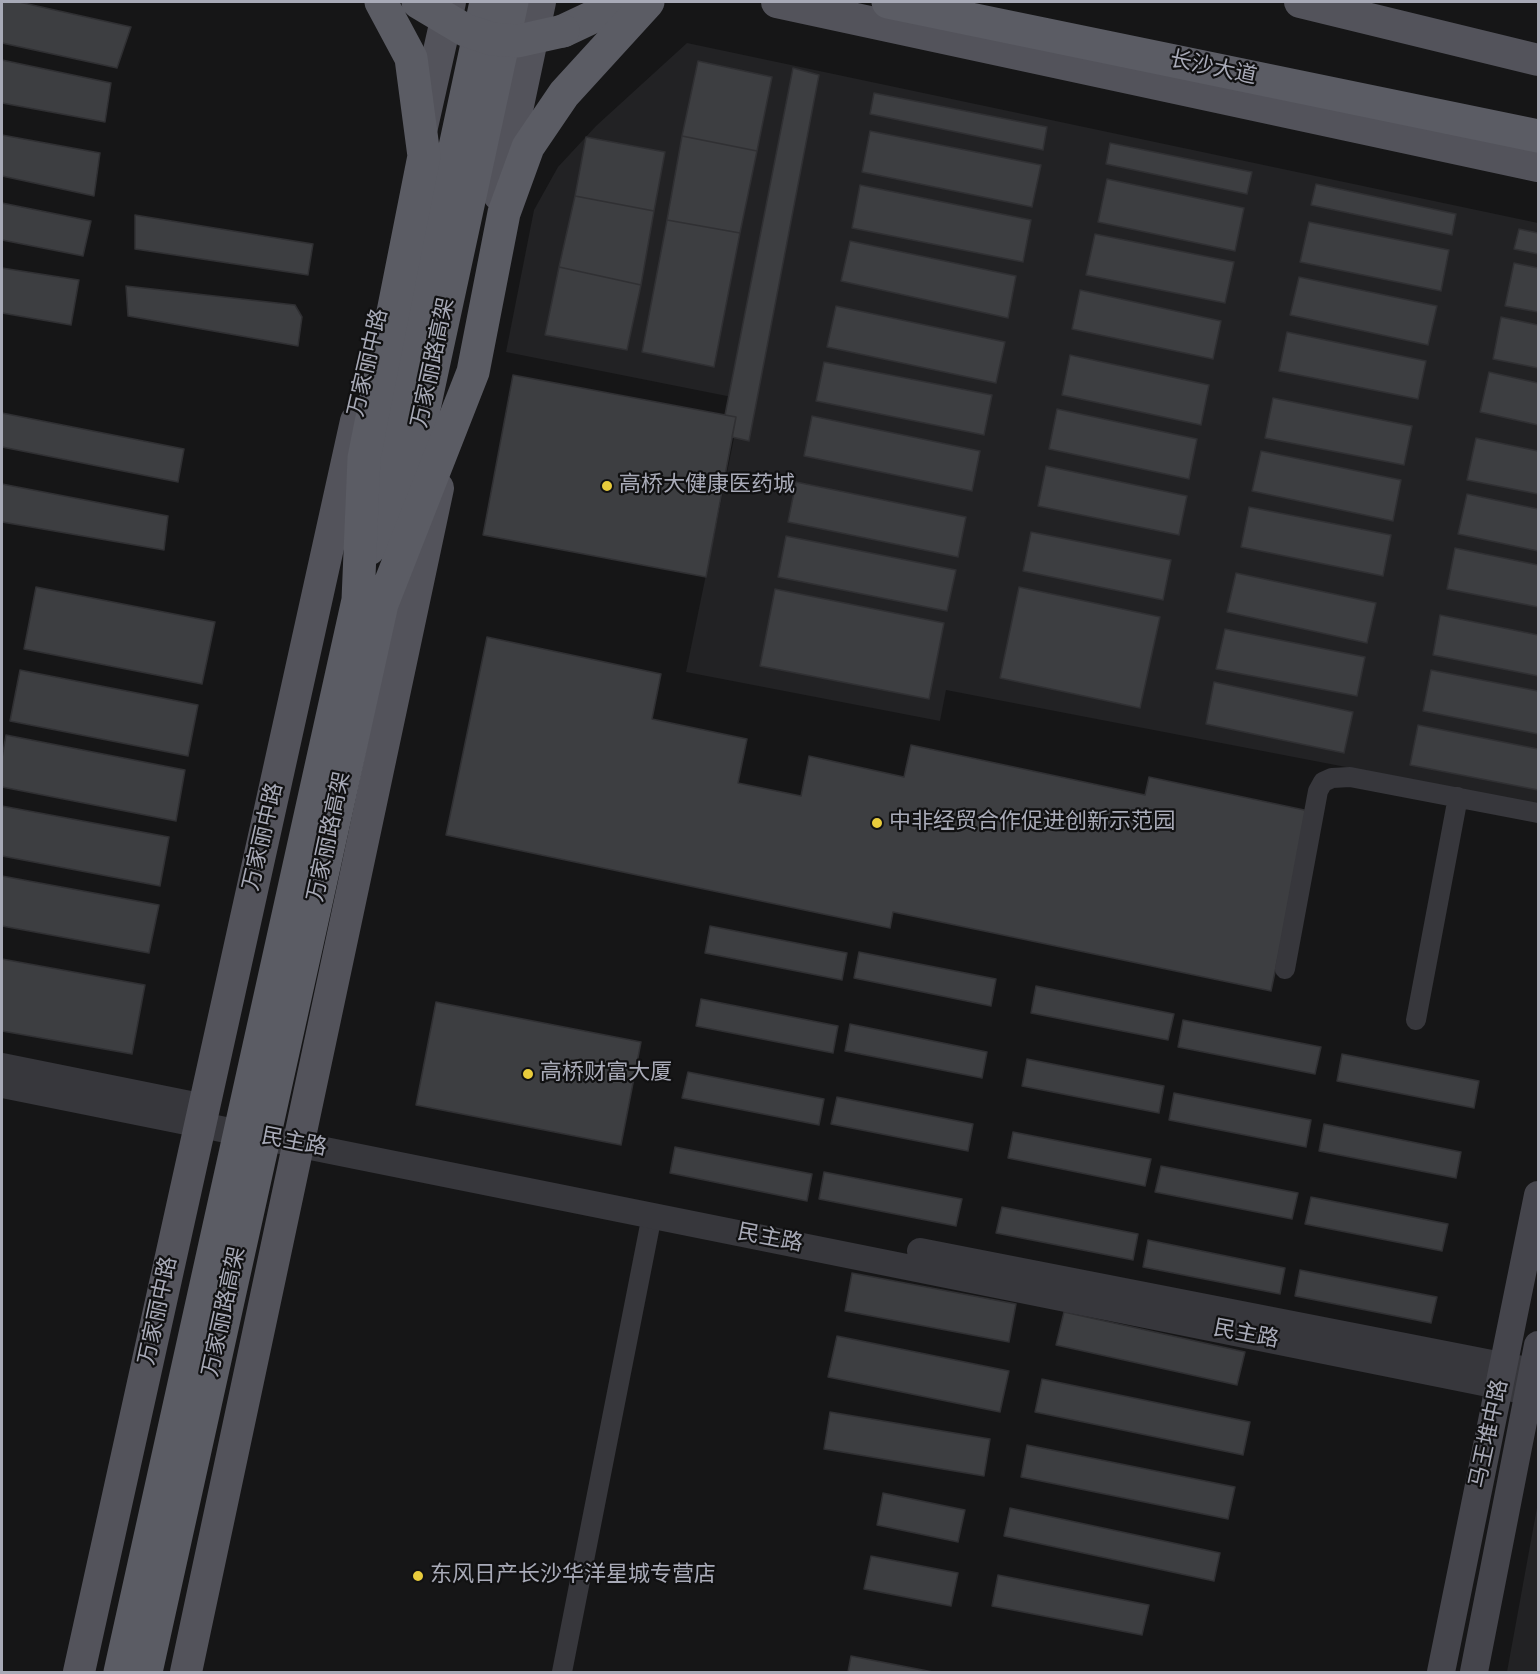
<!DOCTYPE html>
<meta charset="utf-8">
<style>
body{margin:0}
#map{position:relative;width:1540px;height:1674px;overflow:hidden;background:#161617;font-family:"Titillium Web",sans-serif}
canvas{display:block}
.frame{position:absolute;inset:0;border:3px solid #a8aab7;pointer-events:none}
</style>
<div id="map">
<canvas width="1540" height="1674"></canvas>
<div class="frame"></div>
</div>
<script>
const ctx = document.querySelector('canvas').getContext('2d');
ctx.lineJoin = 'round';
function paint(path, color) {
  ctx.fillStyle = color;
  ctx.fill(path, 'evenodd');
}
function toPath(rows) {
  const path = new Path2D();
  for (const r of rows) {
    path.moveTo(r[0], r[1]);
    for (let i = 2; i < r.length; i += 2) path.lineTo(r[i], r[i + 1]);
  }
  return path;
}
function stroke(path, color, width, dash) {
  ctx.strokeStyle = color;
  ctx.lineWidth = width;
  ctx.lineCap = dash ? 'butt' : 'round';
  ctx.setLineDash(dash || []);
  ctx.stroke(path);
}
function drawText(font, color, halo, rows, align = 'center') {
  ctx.font = font + ' "Titillium Web","Noto Sans SC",sans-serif';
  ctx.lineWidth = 4.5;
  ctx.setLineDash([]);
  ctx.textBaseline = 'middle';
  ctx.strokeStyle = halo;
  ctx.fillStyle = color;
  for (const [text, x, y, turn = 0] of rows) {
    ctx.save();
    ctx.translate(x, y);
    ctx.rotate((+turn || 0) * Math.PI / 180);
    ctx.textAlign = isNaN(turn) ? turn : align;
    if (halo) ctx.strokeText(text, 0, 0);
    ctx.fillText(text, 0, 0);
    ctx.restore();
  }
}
paint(toPath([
 [687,43,1538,223,1538,804,946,690,940,721,686,672,742,399,506,352,534,210,558,167,596,126],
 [1538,1502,1538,1672,1507,1672]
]), '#222224');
const building = toPath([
 [2,2,19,2,131,27,117,68,2,43,2,2],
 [2,60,111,83,105,122,2,103,2,60],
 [698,61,772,77,757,151,682,136,698,61],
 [793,68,819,75,749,441,732,437,736,417,725,415,793,68],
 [874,93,1047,127,1043,150,870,114,874,93],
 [870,131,1041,165,1032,207,862,172,870,131],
 [2,135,100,153,94,196,2,176,2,135],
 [682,136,757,151,740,233,667,220,682,136],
 [586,137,665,152,654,211,575,196,586,137],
 [1110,143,1252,172,1247,194,1106,164,1110,143],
 [1107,179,1244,208,1235,251,1098,222,1107,179],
 [1316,184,1456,214,1452,235,1311,205,1316,184],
 [860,185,1031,220,1023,262,852,228,860,185],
 [575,196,654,211,641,285,559,267,575,196],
 [2,203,91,221,83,256,2,240,2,203],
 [135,215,313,244,308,275,135,249,135,215],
 [667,220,740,233,714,367,642,352,667,220],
 [1309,222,1449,250,1441,291,1300,262,1309,222],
 [1519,229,1538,233,1538,254,1514,249,1519,229],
 [1095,234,1234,262,1225,303,1086,275,1095,234],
 [850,241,1016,276,1008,318,841,281,850,241],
 [1514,263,1538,268,1538,312,1505,306,1514,263],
 [559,267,641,285,627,350,545,335,559,267],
 [2,268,79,280,71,325,2,313,2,268],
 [1299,277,1437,306,1428,345,1290,315,1299,277],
 [126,286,295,305,302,317,298,346,128,316,126,286],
 [1080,290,1221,321,1213,359,1072,329,1080,290],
 [836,306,1005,342,996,383,827,347,836,306],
 [1501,317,1538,325,1538,368,1493,359,1501,317],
 [1287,332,1426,361,1418,399,1279,371,1287,332],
 [1070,355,1209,385,1201,425,1062,395,1070,355],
 [824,362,992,395,984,435,816,401,824,362],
 [1489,372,1538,383,1538,425,1480,412,1489,372],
 [513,375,736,417,706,577,483,535,513,375],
 [1273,398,1412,426,1404,465,1265,438,1273,398],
 [1057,409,1197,439,1189,479,1049,449,1057,409],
 [2,413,184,449,178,482,2,447,2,413],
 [812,416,980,451,972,491,804,456,812,416],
 [1476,438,1538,451,1538,494,1467,480,1476,438],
 [1261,451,1401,480,1393,521,1252,491,1261,451],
 [1046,466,1187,496,1179,535,1038,506,1046,466],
 [796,482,966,517,958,557,788,522,796,482],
 [2,484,168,516,164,550,2,522,2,484],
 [1467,494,1538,509,1538,551,1458,534,1467,494],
 [1249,507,1391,535,1383,576,1241,547,1249,507],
 [1031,532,1171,560,1163,600,1023,571,1031,532],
 [786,536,956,570,947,611,778,577,786,536],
 [1455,548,1538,565,1538,607,1447,589,1455,548],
 [1236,573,1376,603,1367,643,1227,612,1236,573],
 [36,587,215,622,202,684,24,649,36,587],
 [1019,587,1160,617,1140,708,1000,678,1019,587],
 [775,589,944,623,929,699,760,666,775,589],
 [1440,615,1538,635,1538,676,1433,655,1440,615],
 [1225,629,1365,657,1357,696,1216,669,1225,629],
 [487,637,661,674,652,719,747,739,738,783,801,796,809,756,904,777,911,745,1145,795,1149,777,1309,811,1271,991,893,912,890,928,446,835,487,637],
 [20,670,198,705,188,756,10,721,20,670],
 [1431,670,1538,691,1538,734,1423,711,1431,670],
 [1214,682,1353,712,1344,753,1206,724,1214,682],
 [1418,725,1538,749,1538,790,1410,765,1418,725],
 [6,735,185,770,176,821,2,787,2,758,6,735],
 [2,806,169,837,160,886,2,856,2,806],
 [2,876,159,905,149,953,2,926,2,876],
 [710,926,847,953,842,980,705,953,710,926],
 [859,952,996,979,991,1006,854,978,859,952],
 [2,959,145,985,132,1054,2,1031,2,959],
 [1036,986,1174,1014,1168,1040,1031,1013,1036,986],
 [701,999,838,1026,833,1053,696,1026,701,999],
 [436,1002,641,1042,621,1145,416,1105,436,1002],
 [1183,1020,1321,1047,1315,1074,1178,1047,1183,1020],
 [850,1024,987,1052,982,1078,845,1051,850,1024],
 [1342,1054,1479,1081,1474,1108,1337,1081,1342,1054],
 [1027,1059,1164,1086,1159,1113,1022,1086,1027,1059],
 [688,1072,824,1099,819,1125,682,1098,688,1072],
 [1174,1093,1311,1120,1306,1147,1169,1120,1174,1093],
 [837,1097,973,1124,968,1151,831,1124,837,1097],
 [1324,1124,1461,1152,1456,1178,1319,1151,1324,1124],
 [1013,1132,1151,1159,1145,1186,1008,1158,1013,1132],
 [675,1147,812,1174,807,1201,670,1173,675,1147],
 [1161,1166,1298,1193,1292,1219,1155,1192,1161,1166],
 [824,1172,962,1199,956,1226,819,1199,824,1172],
 [1311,1197,1448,1224,1442,1251,1305,1224,1311,1197],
 [1002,1207,1138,1234,1133,1260,996,1233,1002,1207],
 [1148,1240,1285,1268,1280,1294,1143,1267,1148,1240],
 [1300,1270,1437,1297,1431,1323,1295,1296,1300,1270],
 [852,1273,1016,1304,1009,1342,845,1311,852,1273],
 [1064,1312,1245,1352,1237,1385,1056,1345,1064,1312],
 [837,1336,1009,1371,1000,1412,828,1377,837,1336],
 [1042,1379,1250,1422,1243,1455,1035,1412,1042,1379],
 [830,1412,990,1439,984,1476,824,1449,830,1412],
 [1027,1445,1235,1487,1228,1519,1021,1477,1027,1445],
 [883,1493,965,1510,958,1542,877,1525,883,1493],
 [1010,1508,1220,1553,1214,1581,1004,1536,1010,1508],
 [871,1556,958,1573,951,1606,864,1589,871,1556],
 [998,1575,1149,1605,1142,1635,992,1606,998,1575],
 [851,1656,933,1672,848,1672,851,1656]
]);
paint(building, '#3d3e41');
stroke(building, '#303033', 1.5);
stroke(toPath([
 [1285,969,1318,791,1323,782,1332,778,1350,777,1538,813],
 [1416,1020,1458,797],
 [562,1672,652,1215]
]), '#37373c', 20);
stroke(toPath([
 [2,1066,205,1107],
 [2,1085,1538,1394],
 [920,1251,1538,1372]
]), '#37373c', 26);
stroke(toPath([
 [1441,1672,1538,1195],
 [1474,1672,1538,1345]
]), '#45454c', 28);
stroke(toPath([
 [777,2,1538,166],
 [1300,2,1538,60],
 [422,127,450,2],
 [499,195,540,2],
 [79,1672,356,421],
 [186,1672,438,488]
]), '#53535b', 32);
stroke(toPath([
 [888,2,1538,136],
 [563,31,597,15,612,2],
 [394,547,512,2],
 [369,549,486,2]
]), '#5b5c64', 33);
stroke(toPath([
 [418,2,465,30,492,39,518,41,563,31],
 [120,1672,358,600,364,458,424,156,411,58,381,2],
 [146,1672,382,604,473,372,504,213,528,147,564,94,648,2]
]), '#5b5c64', 33);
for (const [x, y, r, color] of [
 [607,486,6,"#e9cc3c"],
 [877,823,6,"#e9cc3c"],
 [528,1074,6,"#e9cc3c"],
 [418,1576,6,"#e9cc3c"]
]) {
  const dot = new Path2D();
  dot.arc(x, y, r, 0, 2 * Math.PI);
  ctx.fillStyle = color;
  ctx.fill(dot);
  stroke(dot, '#111112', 2);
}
drawText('22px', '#a8aab7', '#111112', [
 ["长沙大道",1213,69,12],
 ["万家丽中路",369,363,-77],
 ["万家丽路高架",434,363,-78],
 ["万家丽中路",264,837,-77],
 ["万家丽路高架",330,837,-78],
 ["民主路",294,1143,11],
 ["民主路",770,1239,11],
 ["万家丽中路",159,1311,-78],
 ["万家丽路高架",225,1312,-78],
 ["民主路",1246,1335,11],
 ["马王堆中路",1490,1434,-78]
]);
drawText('22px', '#a8aab7', '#111112', [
 ["高桥大健康医药城",619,486],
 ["中非经贸合作促进创新示范园",889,823],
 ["高桥财富大厦",540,1074],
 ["东风日产长沙华洋星城专营店",430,1576]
], 'left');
</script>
